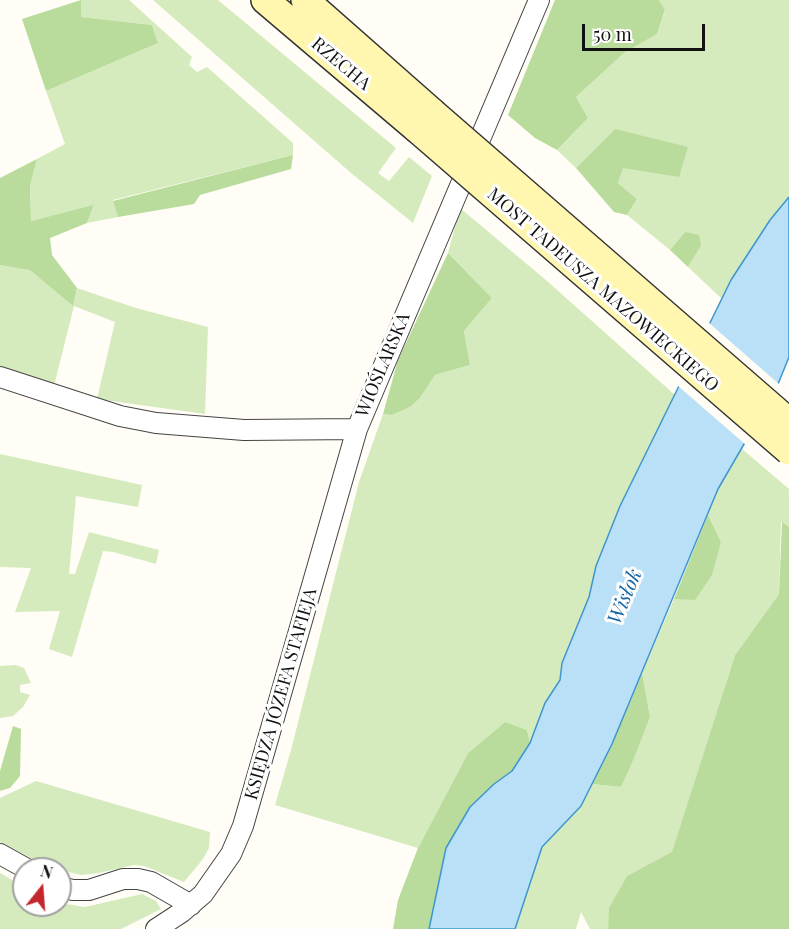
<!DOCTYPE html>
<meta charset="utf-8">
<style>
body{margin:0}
#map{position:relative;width:789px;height:929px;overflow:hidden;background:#fffdf5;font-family:"Playfair Display",serif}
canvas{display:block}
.north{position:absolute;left:12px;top:857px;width:60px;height:60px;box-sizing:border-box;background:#fff;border:2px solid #a0a0a0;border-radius:50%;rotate:17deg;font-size:16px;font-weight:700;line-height:24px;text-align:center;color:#111}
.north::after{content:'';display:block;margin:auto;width:21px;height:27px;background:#c4262e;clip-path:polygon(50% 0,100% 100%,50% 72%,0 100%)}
.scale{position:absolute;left:582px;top:24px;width:123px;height:27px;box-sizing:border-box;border:3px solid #111;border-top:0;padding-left:8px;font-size:18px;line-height:21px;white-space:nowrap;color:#111;-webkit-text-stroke:4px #fff;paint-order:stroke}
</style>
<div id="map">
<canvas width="789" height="929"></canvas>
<div class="north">N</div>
<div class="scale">50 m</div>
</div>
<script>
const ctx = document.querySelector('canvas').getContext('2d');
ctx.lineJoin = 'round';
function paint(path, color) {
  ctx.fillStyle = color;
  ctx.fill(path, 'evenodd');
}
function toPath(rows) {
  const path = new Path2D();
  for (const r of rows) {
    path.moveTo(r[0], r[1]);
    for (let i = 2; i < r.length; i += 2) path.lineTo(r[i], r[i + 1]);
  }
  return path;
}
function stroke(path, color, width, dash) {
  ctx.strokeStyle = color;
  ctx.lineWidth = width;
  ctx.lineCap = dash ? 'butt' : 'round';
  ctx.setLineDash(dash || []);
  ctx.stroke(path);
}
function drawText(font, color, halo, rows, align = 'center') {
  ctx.font = font + ' "Playfair Display",serif';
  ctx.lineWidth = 6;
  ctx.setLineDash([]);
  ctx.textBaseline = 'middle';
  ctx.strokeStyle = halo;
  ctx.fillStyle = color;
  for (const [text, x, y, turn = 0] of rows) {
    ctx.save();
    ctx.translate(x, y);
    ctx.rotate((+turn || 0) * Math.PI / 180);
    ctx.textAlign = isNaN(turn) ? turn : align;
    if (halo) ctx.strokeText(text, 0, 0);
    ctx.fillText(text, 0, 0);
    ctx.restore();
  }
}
paint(toPath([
 [81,0,129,0,192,57,189,65,197,72,207,67,293,143,293,155,113,200,118,217,87,223,94,206,31,221,30,186,37,159,65,144,46,91,158,43,152,25,80,17],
 [153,0,218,0,396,148,378,173,389,181,409,157,432,176,413,223,351,173],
 [659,0,789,0,789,197,770,220,731,280,722,299,688,267,701,246,685,232,670,250,627,215,637,199,618,183,623,167,615,129,576,168,557,150,588,118,576,97,624,53,657,34,665,11],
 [460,208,547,281,675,395,620,506,596,566,589,597,562,663,560,680,545,703,530,743,527,730,505,722,468,753,418,848,275,805,291,750,359,482,383,414,392,415,410,407,420,398,435,375,470,365,464,331,492,298,448,253],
 [0,265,30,269,73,306,77,288,136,308,208,327,205,414,97,399,115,322,74,306,54,386,0,367],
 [741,448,789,489,789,527,781,522,779,594,735,655,672,853,627,876,610,908,608,929,590,929,581,912,576,929,515,929,542,847,581,806,592,784,621,787,650,717,642,673,674,599,695,599,721,542,708,515,718,489],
 [0,454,142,485,138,507,76,496,69,574,75,574,89,532,159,550,156,564,113,552,103,551,72,657,49,649,60,611,15,612,31,568,0,567],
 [16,665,24,668,31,683,20,685,20,692,30,695,23,707,13,716,0,718,0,666],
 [36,781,210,832,209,848,203,859,184,882,144,866,134,865,99,873,81,875,48,867,0,842,0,798],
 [0,873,24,887,24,905,60,905,60,903,85,907,142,894,156,901,161,909,121,929,0,929]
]), '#d5ebbd');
paint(toPath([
 [81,0,81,17,152,25,158,43,46,91,22,19],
 [555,0,659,0,665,10,657,34,624,53,576,97,588,118,557,150,535,138,508,115],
 [615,129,688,147,679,177,623,168,618,183,637,199,627,215,614,212,576,168],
 [293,155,291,169,200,195,194,204,118,217,113,201],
 [37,159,30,186,31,221,94,205,87,223,50,238,52,255,77,288,73,306,30,270,0,265,0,178],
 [685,232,699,235,701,246,688,267,670,250],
 [448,253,492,298,464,331,470,365,435,375,420,398,410,407,392,415,383,414,398,360],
 [708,515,721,542,712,575,695,600,674,599],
 [782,522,789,527,789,929,608,929,609,908,627,876,672,852,735,655,779,594],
 [642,673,650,717,634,758,621,787,592,784,612,744],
 [505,722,527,730,530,743,512,771,494,784,446,847,429,929,393,929,398,900,418,848,468,753],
 [13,726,21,729,20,776,10,788,0,791,0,771]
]), '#b9dc9c');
const water = toPath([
 [789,197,789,357,776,389,718,489,612,744,581,806,542,847,515,929,429,929,446,848,470,807,494,784,512,771,530,743,545,703,560,680,562,663,589,597,596,566,620,506,731,280,770,220,789,197]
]);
paint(water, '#b9e0f7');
stroke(water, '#3f96cf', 1.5);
paint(toPath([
 [708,322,780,385,746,445,677,385]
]), '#fffdf5');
const street = toPath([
 [0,377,120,416,156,423,244,430,357,429],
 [0,854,27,869],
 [60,887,73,890,89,890,123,879,138,879,151,882,191,905],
 [156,929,182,912,203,894,231,854,243,826,357,429,539,0]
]);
const secondary = toPath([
 [265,0,417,129],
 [305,0,432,112]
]);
stroke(street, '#444', 22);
stroke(secondary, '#333', 30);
stroke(street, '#fff', 20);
stroke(secondary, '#fff6b0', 27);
const secondaryBridge = toPath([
 [432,112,789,422],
 [417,129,789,451]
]);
stroke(secondaryBridge, '#333', 30, []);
stroke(secondaryBridge, '#fff6b0', 27);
drawText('18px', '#111', '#fff', [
 ["RZECHA",341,64,40],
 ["MOST TADEUSZA MAZOWIECKIEGO",603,290,41],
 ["WIOŚLARSKA",383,365,-67],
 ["KSIĘDZA JÓZEFA STAFIEJA",281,694,-74]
]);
drawText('italic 20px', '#1768a6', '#fff', [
 ["Wisłok",625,597,-67]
]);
</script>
